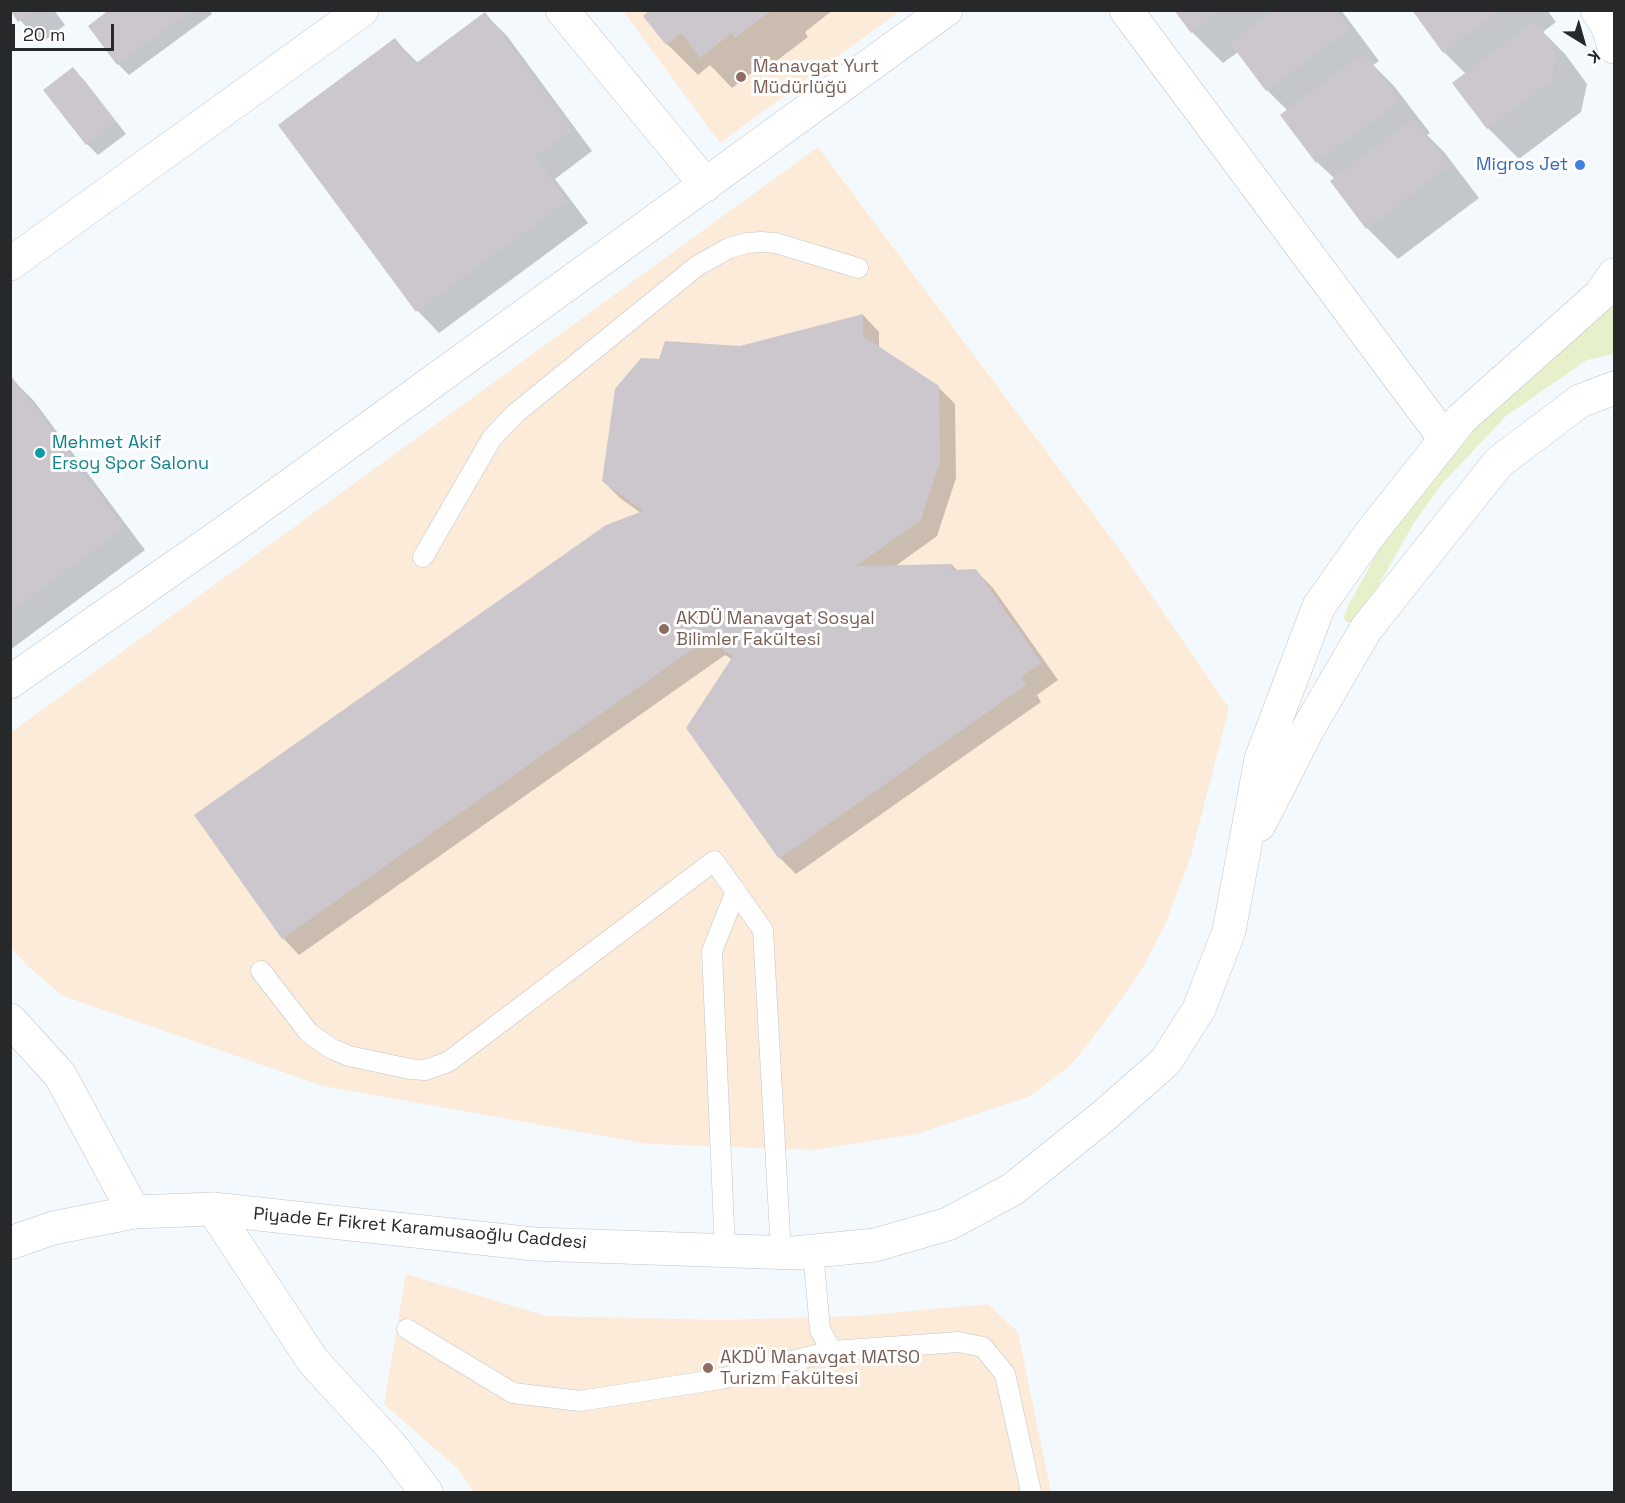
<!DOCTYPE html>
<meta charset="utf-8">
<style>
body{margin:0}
#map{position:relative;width:1625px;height:1503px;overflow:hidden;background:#f4f9fe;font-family:"Space Grotesk",sans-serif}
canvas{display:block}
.frame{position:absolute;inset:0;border:12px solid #262829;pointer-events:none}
.north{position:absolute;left:1553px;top:12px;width:60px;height:60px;-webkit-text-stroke:4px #fff;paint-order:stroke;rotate:143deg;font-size:16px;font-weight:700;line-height:24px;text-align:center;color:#262829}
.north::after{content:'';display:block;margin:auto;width:21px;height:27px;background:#262829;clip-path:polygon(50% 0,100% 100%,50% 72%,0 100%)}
.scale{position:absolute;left:12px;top:24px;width:102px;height:27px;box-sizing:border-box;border:3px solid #262829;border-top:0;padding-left:8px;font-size:18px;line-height:21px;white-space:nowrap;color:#262829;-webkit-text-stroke:4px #fff;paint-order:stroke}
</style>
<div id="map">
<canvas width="1625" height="1503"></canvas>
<div class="frame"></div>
<div class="north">K</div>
<div class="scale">20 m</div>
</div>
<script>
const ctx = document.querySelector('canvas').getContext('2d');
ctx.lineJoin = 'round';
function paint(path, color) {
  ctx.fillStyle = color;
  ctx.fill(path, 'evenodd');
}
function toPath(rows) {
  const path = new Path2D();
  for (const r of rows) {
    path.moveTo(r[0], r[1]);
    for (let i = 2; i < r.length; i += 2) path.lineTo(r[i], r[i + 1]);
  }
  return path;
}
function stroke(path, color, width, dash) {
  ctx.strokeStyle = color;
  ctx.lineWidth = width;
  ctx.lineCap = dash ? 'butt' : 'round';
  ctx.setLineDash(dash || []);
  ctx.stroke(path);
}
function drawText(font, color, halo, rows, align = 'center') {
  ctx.font = font + ' "Space Grotesk",sans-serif';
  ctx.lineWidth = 6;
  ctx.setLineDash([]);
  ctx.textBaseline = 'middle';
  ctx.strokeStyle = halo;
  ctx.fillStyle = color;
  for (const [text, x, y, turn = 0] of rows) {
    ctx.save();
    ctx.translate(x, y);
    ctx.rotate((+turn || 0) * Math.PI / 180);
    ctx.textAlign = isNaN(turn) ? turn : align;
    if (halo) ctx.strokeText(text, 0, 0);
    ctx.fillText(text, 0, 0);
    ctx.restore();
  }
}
paint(toPath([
 [623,11,900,11,720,143],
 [818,147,1121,551,1229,708,1191,856,1165,925,1141,971,1107,1019,1071,1065,1030,1096,917,1134,813,1150,648,1144,323,1086,63,996,26,965,11,947,10,733],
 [406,1274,547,1316,723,1320,857,1316,988,1304,1018,1332,1051,1492,474,1492,458,1469,384,1404]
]), '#fdebda');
paint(toPath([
 [1614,294,1614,354,1587,360,1506,416,1441,485,1414,523,1357,623,1346,622,1343,618,1349,604,1383,542,1469,430]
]), '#e6f1cc');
paint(toPath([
 [11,10,54,10,65,25,41,43],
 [112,10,209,10,212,14,129,75,118,64,90,26],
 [653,10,833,10,805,32,808,37,767,68,763,64,732,88,710,65,698,75,667,44],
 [1176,10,1341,10,1379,61,1373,65,1394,86,1430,133,1427,135,1444,152,1479,198,1398,259,1367,228,1335,179,1317,162,1283,116,1288,111,1267,90,1238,52,1223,63,1192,32],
 [1413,10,1547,10,1556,22,1543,32,1565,54,1587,84,1581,112,1519,159,1488,128,1454,83,1466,74,1444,52],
 [485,14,507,36,592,151,555,179,588,223,439,333,418,311,280,125,395,40,418,63],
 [73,69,84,80,126,134,98,155,87,144,45,90],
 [863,315,879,332,879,349,938,387,955,404,956,478,937,536,894,567,953,566,958,571,976,571,993,588,1058,680,1037,695,1041,702,796,874,780,858,733,660,725,655,299,955,283,938,641,513,620,498,603,481,660,361,740,348],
 [12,379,34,401,145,550,10,650,10,380]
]), '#0003');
paint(toPath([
 [10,10,33,10,18,22],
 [109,10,191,10,117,65,88,26],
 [650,10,772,10,735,38,732,33,700,58,681,33,666,45,643,16],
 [1174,10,1221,10,1191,33],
 [1274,10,1335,10,1349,29,1266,91,1230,43],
 [1412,10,1500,10,1443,53],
 [485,12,572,129,535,157,567,201,416,312,278,125,395,38,415,64],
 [1534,21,1556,51,1551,81,1487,129,1452,83],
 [1363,53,1400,101,1316,163,1280,115],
 [73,67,116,122,86,145,43,90],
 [1413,119,1449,166,1366,229,1330,181],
 [863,314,863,336,939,386,940,461,921,520,856,566,953,564,951,570,976,569,1042,663,1021,677,1026,685,779,859,686,728,733,656,707,639,282,939,194,815,606,525,643,511,602,481,615,389,641,358,659,359,665,341,740,346],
 [12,377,124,528,10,612,10,379]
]), '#cbc7cc');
const service = toPath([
 [423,557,492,438,516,413,697,266,729,248,747,243,761,242,776,243,858,268],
 [261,971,309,1033,332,1049,349,1056,410,1069,425,1070,448,1062,714,861,763,930,781,1252],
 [725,1250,712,951,736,891],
 [407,1329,513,1393,580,1401,720,1379,832,1351,820,1330,813,1251],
 [832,1351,959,1342,983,1347,1005,1374,1031,1492]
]);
const minor = toPath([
 [562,10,706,185],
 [1126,10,1445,439],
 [1597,10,1608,27,1614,47],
 [10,264,362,10],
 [10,682,235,525,946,10],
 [10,1020,60,1075,134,1212],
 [213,1209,313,1361,392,1447,426,1492]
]);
const tertiary = toPath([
 [10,1243,53,1228,134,1212,213,1209,534,1244,794,1253,875,1245,948,1224,1013,1189,1106,1114,1166,1061,1199,1009,1229,931,1243,856]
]);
const secondary = toPath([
 [1259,825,1309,727,1366,629,1499,462,1580,401,1614,388],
 [1243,856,1261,759,1319,606,1370,534,1462,418,1600,295,1614,275]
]);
stroke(service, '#c0c4c9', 21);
stroke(minor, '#c0c4c9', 34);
stroke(tertiary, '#c0c4c9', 34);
stroke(secondary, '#c0c4c9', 34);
stroke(service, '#fff', 20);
stroke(minor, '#fff', 33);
stroke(tertiary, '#fff', 33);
stroke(secondary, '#fff', 33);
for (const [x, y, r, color] of [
 [741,77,6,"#8d6e63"],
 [1580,165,6,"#3f7fe0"],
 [40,453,6,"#0f9aa8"],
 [664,629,6,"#8d6e63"],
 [708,1368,6,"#8d6e63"]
]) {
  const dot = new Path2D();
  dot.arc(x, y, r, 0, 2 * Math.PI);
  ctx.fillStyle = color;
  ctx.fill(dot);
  stroke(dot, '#fff', 2);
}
drawText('18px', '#785e54', '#fff', [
 ["Manavgat Yurt",753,67],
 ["Müdürlüğü",753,88],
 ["AKDÜ Manavgat Sosyal",676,619],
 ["Bilimler Fakültesi",676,640],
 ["AKDÜ Manavgat MATSO",720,1358],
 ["Turizm Fakültesi",720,1379]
], 'left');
drawText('18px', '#366cbe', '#fff', [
 ["Migros Jet",1568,165]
], 'right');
drawText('18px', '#0d838f', '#fff', [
 ["Mehmet Akif",52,443],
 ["Ersoy Spor Salonu",52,464]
], 'left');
drawText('18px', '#262829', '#fff', [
 ["Piyade Er Fikret Karamusaoğlu Caddesi",420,1229,5]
]);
</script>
